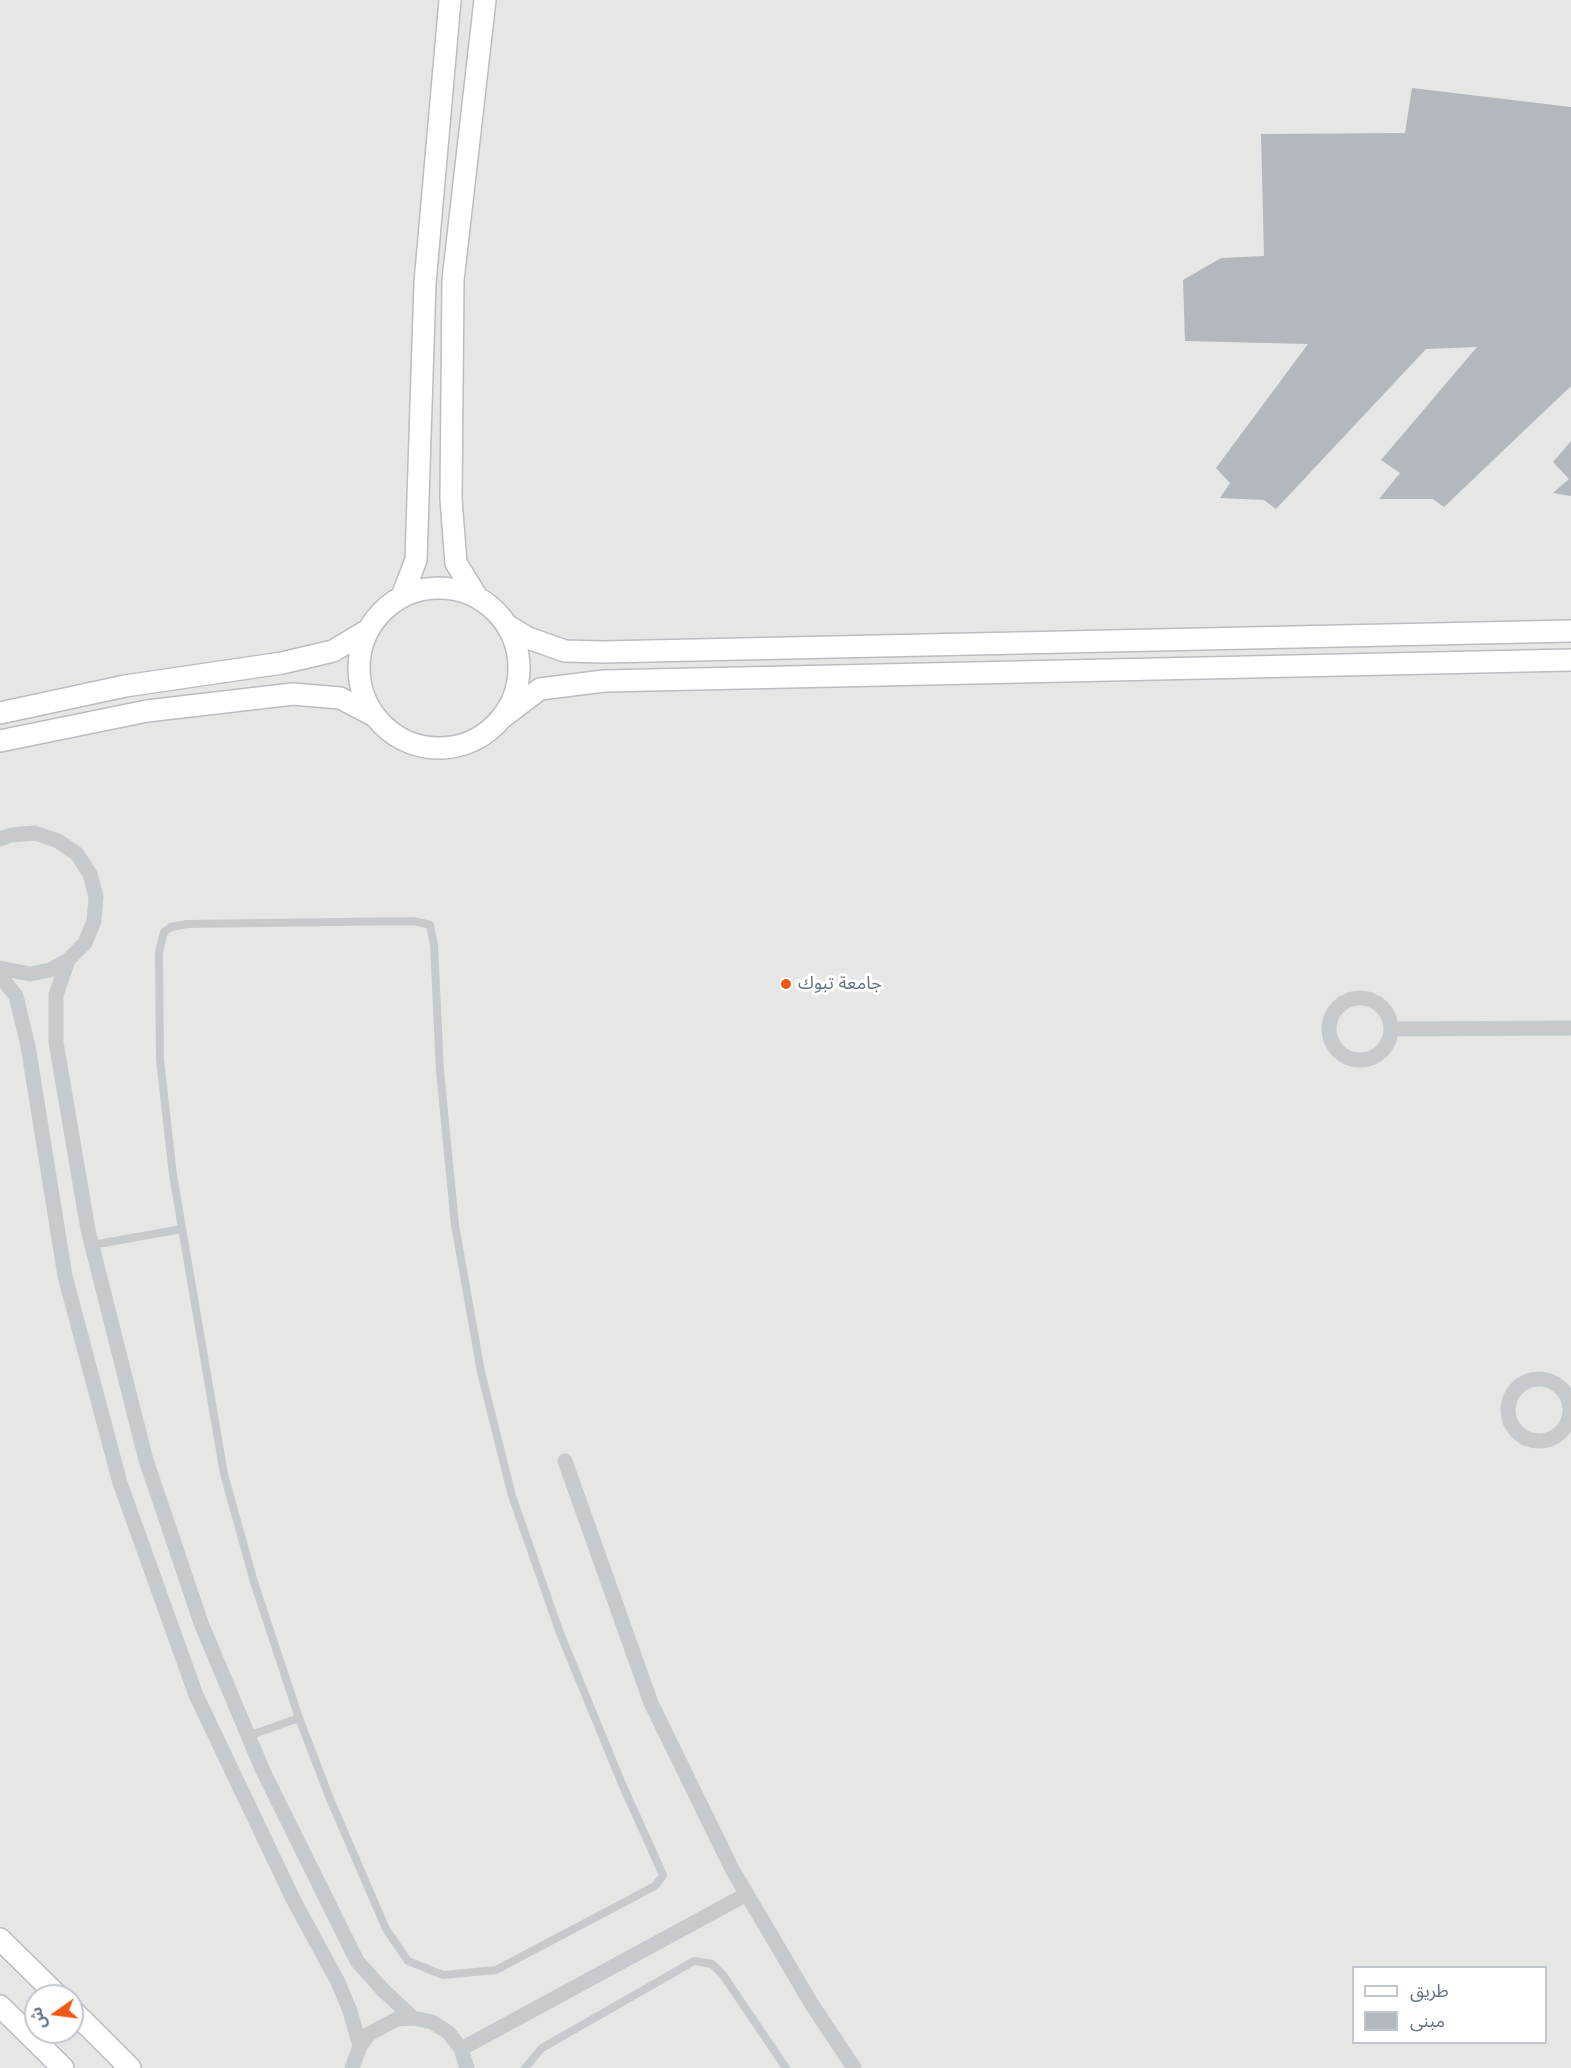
<!DOCTYPE html>
<meta charset="utf-8">
<style>
body{margin:0}
#map{position:relative;width:1571px;height:2068px;overflow:hidden;background:#f5f6f1;font-family:"Space Grotesk","Noto Sans Arabic",sans-serif}
canvas{display:block}
.legend{position:absolute;left:1352px;top:1966px;width:195px;height:78px;box-sizing:border-box;background:#fff;border:2px solid #c0c7ce;margin:0;padding:8px 10px;list-style:none;font-size:18px;color:#627385}
.legend li{display:flex;align-items:center;gap:12px;height:30px}
.legend b{width:30px;border:2px solid #c0c7ce}
.north{position:absolute;left:24px;top:1984px;width:60px;height:60px;box-sizing:border-box;background:#fff;border:2px solid #c0c7ce;border-radius:50%;rotate:256deg;font-size:16px;font-weight:700;line-height:24px;text-align:center;color:#627385}
.north::after{content:'';display:block;margin:auto;width:21px;height:27px;background:#f25815;clip-path:polygon(50% 0,100% 100%,50% 72%,0 100%)}
</style>
<div id="map">
<canvas width="1571" height="2068"></canvas>
<ul class="legend">
<li><b style="height:8px;background:#fff"></b>طريق</li>
<li><b style="height:16px;background:#b2b8be"></b>مبنى</li>
</ul>
<div class="north">ش</div>
</div>
<script>
const ctx = document.querySelector('canvas').getContext('2d');
ctx.lineJoin = 'round';
function paint(path, color) {
  ctx.fillStyle = color;
  ctx.fill(path, 'evenodd');
}
function toPath(rows) {
  const path = new Path2D();
  for (const r of rows) {
    if (r.length === 3) {
      path.moveTo(r[0] + r[2], r[1]);
      path.arc(r[0], r[1], r[2], 0, 2 * Math.PI);
      continue;
    }
    path.moveTo(r[0], r[1]);
    for (let i = 2; i < r.length; i += 2) path.lineTo(r[i], r[i + 1]);
  }
  return path;
}
function stroke(path, color, width, dash) {
  ctx.strokeStyle = color;
  ctx.lineWidth = width;
  ctx.lineCap = dash ? 'butt' : 'round';
  ctx.setLineDash(dash || []);
  ctx.stroke(path);
}
function drawText(font, color, halo, rows, align = 'center') {
  ctx.font = font + ' "Space Grotesk","Noto Sans Arabic",sans-serif';
  ctx.lineWidth = 6;
  ctx.setLineDash([]);
  ctx.textBaseline = 'middle';
  ctx.strokeStyle = halo;
  ctx.fillStyle = color;
  for (const [text, x, y, turn = 0] of rows) {
    ctx.save();
    ctx.translate(x, y);
    ctx.rotate((+turn || 0) * Math.PI / 180);
    ctx.textAlign = isNaN(turn) ? turn : align;
    if (halo) ctx.strokeText(text, 0, 0);
    ctx.fillText(text, 0, 0);
    ctx.restore();
  }
}
paint(toPath([
 [0,0,1571,0,1571,2068,0,2068],
 [1354,1968,1546,1968,1546,2042,1354,2042],
 [36,1996,72,1996,72,2032,36,2032]
]), '#e6e7e5');
paint(toPath([
 [1412,88,1571,107,1571,386,1444,507,1433,499,1379,499,1400,473,1381,460,1477,347,1426,349,1276,509,1264,500,1220,498,1230,483,1216,468,1308,344,1185,341,1183,280,1221,258,1264,256,1261,134,1405,133],
 [1571,441,1571,496,1553,493,1569,479,1553,462]
]), '#b2b8be');
const secondary = toPath([
 [439,668,80],
 [402,596,416,560,425,283,450,0],
 [477,597,456,563,451,499,453,280,485,0],
 [508,626,528,638,565,651,603,652,1571,631],
 [0,713,125,686,282,663,333,651,368,630],
 [503,717,540,689,604,681,1571,660],
 [0,741,147,711,293,694,340,698,375,716],
 [0,1939,58,1996],
 [0,2006,63,2068],
 [72,2010,130,2068]
]);
stroke(secondary, '#b9bdc2', 24);
stroke(toPath([
 [414,921,430,925,434,945,440,1071,455,1225,481,1372,512,1496,560,1633,622,1784,663,1875,655,1886,496,1970,443,1975,408,1961,386,1929,330,1799,299,1718,254,1582,224,1474,173,1175,160,1060,159,952,164,932,171,927,187,924,414,921],
 [92,1245,182,1229],
 [248,1736,299,1718],
 [525,2068,542,2048,694,1961,712,1964,723,1975,786,2068]
]), '#c7cacd', 8);
stroke(toPath([
 [0,839,11,835,35,833,58,841,77,854,90,874,96,897,94,921,85,943,68,960,50,970,30,974,0,968],
 [68,960,56,995,56,1042,88,1230,146,1460,201,1623,263,1771,357,1961,383,1990,413,2018],
 [0,976,16,996,28,1046,65,1276,120,1483,196,1695,293,1899,338,1982,350,2011,360,2046],
 [1360,1029,31],
 [1391,1029,1571,1028],
 [1539,1410,31],
 [565,1461,651,1703,732,1869,811,2003,854,2068],
 [461,2049,747,1894],
 [352,2068,360,2046,369,2034,397,2019,413,2018,432,2022,449,2033,461,2049,467,2068]
]), '#c7cacd', 15);
stroke(secondary, '#fff', 21);
for (const [x, y, r, color] of [
 [786,984,6,"#f25815"]
]) {
  const dot = new Path2D();
  dot.arc(x, y, r, 0, 2 * Math.PI);
  ctx.fillStyle = color;
  ctx.fill(dot);
  stroke(dot, '#fff', 2);
}
drawText('18px', '#627385', '#fff', [
 ["جامعة تبوك",798,984]
], 'left');
</script>
